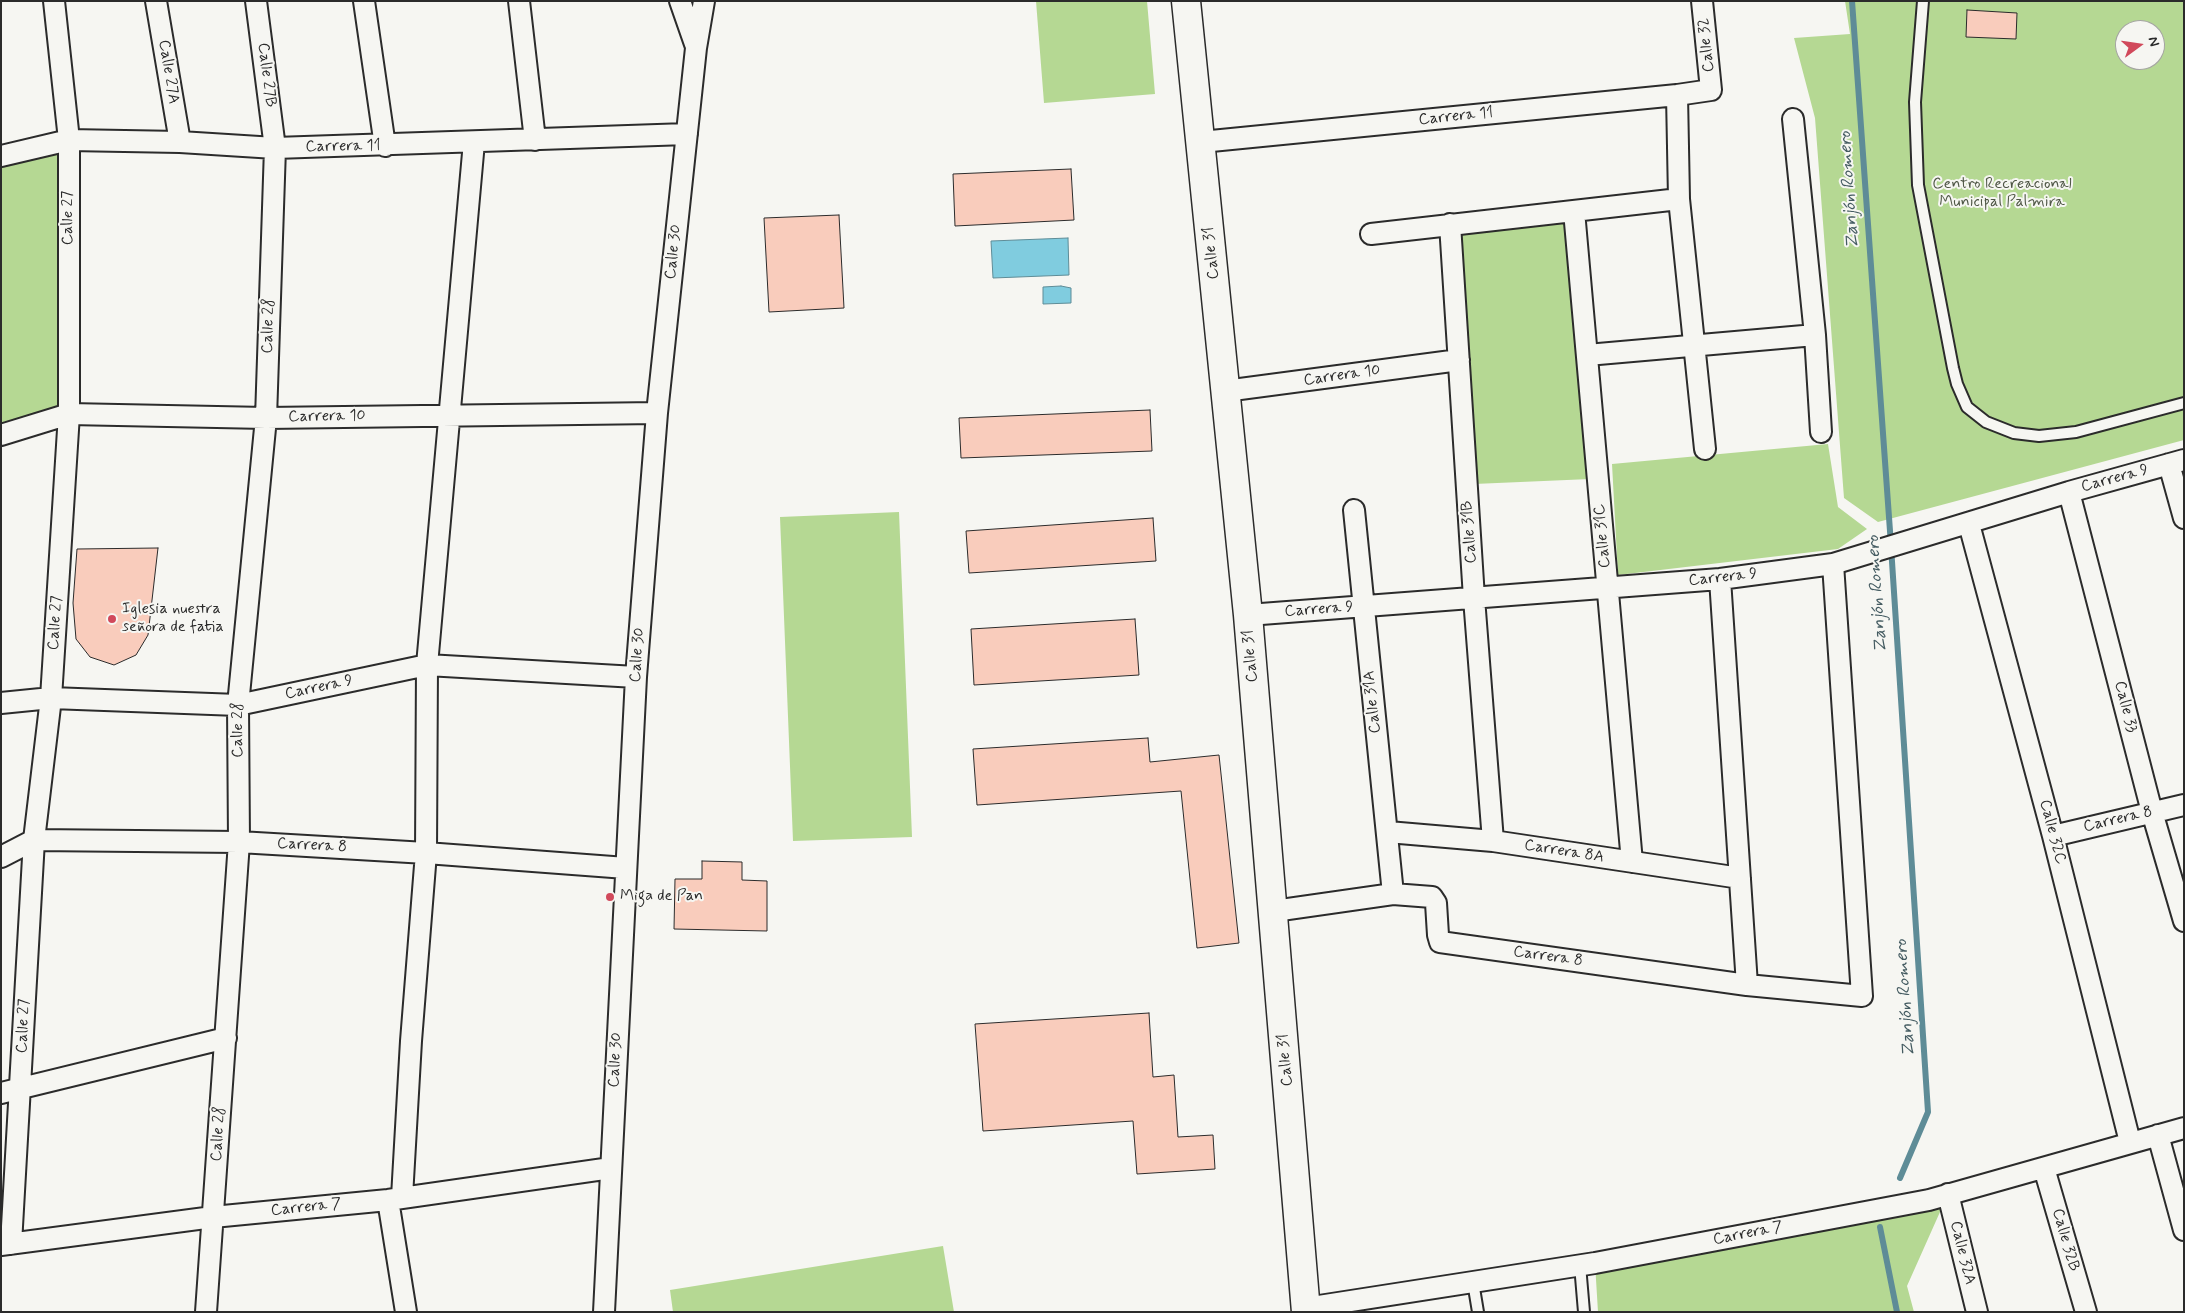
<!DOCTYPE html>
<meta charset="utf-8">
<style>
body{margin:0}
#map{position:relative;width:2185px;height:1313px;overflow:hidden;background:#f6f6f2;font-family:Mynerve,sans-serif}
canvas{display:block}
.frame{position:absolute;inset:0;border:2px solid #2b2b2b;pointer-events:none}
.north{position:absolute;left:2115px;top:20px;width:50px;height:50px;box-sizing:border-box;background:#f6f6f2;border:1px solid #a5a5a2;border-radius:50%;rotate:76deg;font-size:14px;font-weight:700;line-height:20px;text-align:center;color:#2b2b2b}
.north::after{content:'';display:block;margin:auto;width:18px;height:22px;background:#d1495b;clip-path:polygon(50% 0,100% 100%,50% 72%,0 100%)}
</style>
<div id="map">
<canvas width="2185" height="1313"></canvas>
<div class="frame"></div>
<div class="north">N</div>
</div>
<script>
const ctx = document.querySelector('canvas').getContext('2d');
ctx.lineJoin = 'round';
function paint(path, color) {
  ctx.fillStyle = color;
  ctx.fill(path, 'evenodd');
}
function toPath(rows) {
  const path = new Path2D();
  for (const r of rows) {
    path.moveTo(r[0], r[1]);
    for (let i = 2; i < r.length; i += 2) path.lineTo(r[i], r[i + 1]);
  }
  return path;
}
function stroke(path, color, width, dash) {
  ctx.strokeStyle = color;
  ctx.lineWidth = width;
  ctx.lineCap = dash ? 'butt' : 'round';
  ctx.setLineDash(dash || []);
  ctx.stroke(path);
}
function drawText(font, color, halo, rows, align = 'center') {
  ctx.font = font + ' Mynerve,sans-serif';
  ctx.lineWidth = 4;
  ctx.setLineDash([]);
  ctx.textBaseline = 'middle';
  ctx.strokeStyle = halo;
  ctx.fillStyle = color;
  for (const [text, x, y, turn = 0] of rows) {
    ctx.save();
    ctx.translate(x, y);
    ctx.rotate((+turn || 0) * Math.PI / 180);
    ctx.textAlign = isNaN(turn) ? turn : align;
    if (halo) ctx.strokeText(text, 0, 0);
    ctx.fillText(text, 0, 0);
    ctx.restore();
  }
}
paint(toPath([
 [1036,1,1147,1,1155,94,1044,103],
 [1845,1,2184,1,2184,440,1878,522,1844,498,1815,118,1794,38,1850,34],
 [2125,30,2155,30,2155,60,2125,60],
 [69,140,69,414,1,435,1,157],
 [1566,223,1590,479,1474,484,1459,233],
 [1828,444,1838,507,1867,529,1838,549,1618,575,1612,464],
 [899,512,912,837,793,841,780,517],
 [1948,1194,1907,1286,1914,1312,1598,1312,1595,1263],
 [943,1246,954,1312,673,1312,670,1290]
]), '#b5d893');
const water = toPath([
 [1068,238,1069,275,993,278,991,241,1068,238],
 [1061,286,1071,288,1071,303,1043,304,1043,287,1061,286]
]);
paint(water, '#80ccdf');
stroke(water, '#5e8c97', 1);
stroke(toPath([
 [1852,1,1890,531,1928,1112,1900,1178],
 [1880,1227,1897,1312]
]), '#5e8c97', 6);
const building = toPath([
 [1967,10,2017,13,2016,39,1966,37,1967,10],
 [1071,169,1074,220,955,226,953,174,1071,169],
 [839,215,844,308,769,312,764,218,839,215],
 [1150,410,1152,451,961,458,959,418,1150,410],
 [1153,518,1156,561,969,573,966,531,1153,518],
 [158,548,148,635,136,655,114,665,90,657,76,639,73,603,77,549,158,548],
 [1135,619,1139,675,974,685,971,629,1135,619],
 [1148,738,1150,762,1219,755,1239,943,1197,948,1181,791,977,805,973,749,1148,738],
 [702,861,742,862,742,880,767,881,767,931,674,929,675,879,702,879,702,861],
 [1149,1013,1153,1077,1174,1075,1178,1137,1213,1135,1215,1169,1137,1174,1133,1121,983,1131,975,1024,1149,1013]
]);
paint(building, '#f9ccbc');
stroke(building, '#2b2b2b', 1);
const lane = toPath([
 [1923,1,1915,102,1918,185,1953,368,1957,384,1967,407,1986,422,2014,433,2039,436,2076,432,2184,403],
 [1580,1265,1584,1312],
 [1473,1282,1478,1312]
]);
const street = toPath([
 [156,1,180,142],
 [364,1,385,146],
 [519,1,535,140],
 [680,1,695,44],
 [1677,95,1679,199,1705,449],
 [1793,119,1815,335,1821,432],
 [1201,142,1677,95,1711,90,1702,1],
 [1,156,69,140,180,142,275,148,687,134],
 [1574,211,1632,862],
 [1450,224,1474,598,1493,841],
 [1371,234,1679,199],
 [1587,355,1815,335],
 [1225,391,1459,360],
 [1,435,69,414,266,418,657,413],
 [2169,464,2184,518],
 [2069,492,2152,812,2184,921],
 [1354,510,1393,894],
 [1969,524,2053,836,2130,1142],
 [1720,579,1747,985],
 [1248,615,1720,579,1833,564,2069,492,2184,460],
 [1,703,51,698,238,705,427,665,636,677],
 [1388,832,1493,841,1740,878],
 [2053,836,2184,805],
 [1,857,34,840,239,842,426,853,626,868],
 [1274,911,1393,894,1432,897,1436,903,1438,935,1440,942,1747,985,1862,996,1833,564],
 [1,1093,226,1038],
 [2158,1135,2184,1230],
 [2044,1168,2086,1312],
 [1948,1194,1977,1312],
 [402,1197,411,1041,426,853,427,665,474,142],
 [388,1200,406,1312],
 [11,1244,34,840,51,698,69,414,69,140,54,1],
 [1,1245,213,1217,388,1200,611,1168],
 [1306,1308,1595,1263,1929,1200,2184,1128],
 [206,1312,239,842,238,705,266,418,275,148,256,1],
 [604,1312,636,677,657,413,696,48,704,1]
]);
const secondary = toPath([
 [1186,1,1248,615,1306,1312]
]);
stroke(lane, '#2b2b2b', 14);
stroke(street, '#2b2b2b', 24);
stroke(secondary, '#2b2b2b', 31);
stroke(lane, '#f6f6f2', 10);
stroke(street, '#f6f6f2', 20);
stroke(secondary, '#f6f6f2', 28);
for (const [x, y, r, color] of [
 [112,619,5,"#d1495b"],
 [610,897,5,"#d1495b"]
]) {
  const dot = new Path2D();
  dot.arc(x, y, r, 0, 2 * Math.PI);
  ctx.fillStyle = color;
  ctx.fill(dot);
  stroke(dot, '#f6f6f2', 2);
}
drawText('16px', '#2b2b2b', '#f6f6f2', [
 ["Calle 32",1707,45,-96],
 ["Calle 27A",168,72,81],
 ["Calle 27B",266,75,83],
 ["Carrera 11",1456,117,-6],
 ["Carrera 11",343,147,-1],
 ["Calle 27",69,218,-90],
 ["Calle 30",674,252,-84],
 ["Calle 31",1212,253,-96],
 ["Calle 28",269,326,-88],
 ["Carrera 10",1342,376,-8],
 ["Carrera 10",327,417,-1],
 ["Carrera 9",2115,479,-15],
 ["Calle 31B",1470,532,-94],
 ["Calle 31C",1603,536,-95],
 ["Carrera 9",1723,578,-6],
 ["Carrera 9",1319,610,-4],
 ["Calle 27",56,623,-86],
 ["Calle 30",638,655,-86],
 ["Calle 31",1251,656,-95],
 ["Carrera 9",319,688,-12],
 ["Calle 31A",1373,702,-96],
 ["Calle 33",2125,707,76],
 ["Calle 28",239,730,-90],
 ["Carrera 8",2118,820,-13],
 ["Calle 32C",2052,832,75],
 ["Carrera 8",312,846,3],
 ["Carrera 8A",1564,852,9],
 ["Carrera 8",1548,957,8],
 ["Calle 27",24,1026,-87],
 ["Calle 30",616,1060,-87],
 ["Calle 31",1286,1060,-95],
 ["Calle 28",219,1134,-86],
 ["Carrera 7",306,1208,-6],
 ["Carrera 7",1748,1234,-11],
 ["Calle 32B",2065,1240,74],
 ["Calle 32A",1962,1253,76]
]);
drawText('16px', '#4e5645', '#f6f6f2', [
 ["Centro Recreacional",2002,185],
 ["Municipal Palmira",2002,203]
]);
drawText('16px', '#2b2b2b', '#f6f6f2', [
 ["Iglesia nuestra",122,610],
 ["señora de fatia",122,628],
 ["Miga de Pan",620,897]
], 'left');
drawText('italic 18px', '#445b61', '#f6f6f2', [
 ["Zanjón Romero",1850,190,-94],
 ["Zanjón Romero",1878,594,-94],
 ["Zanjón Romero",1906,998,-94]
]);
</script>
